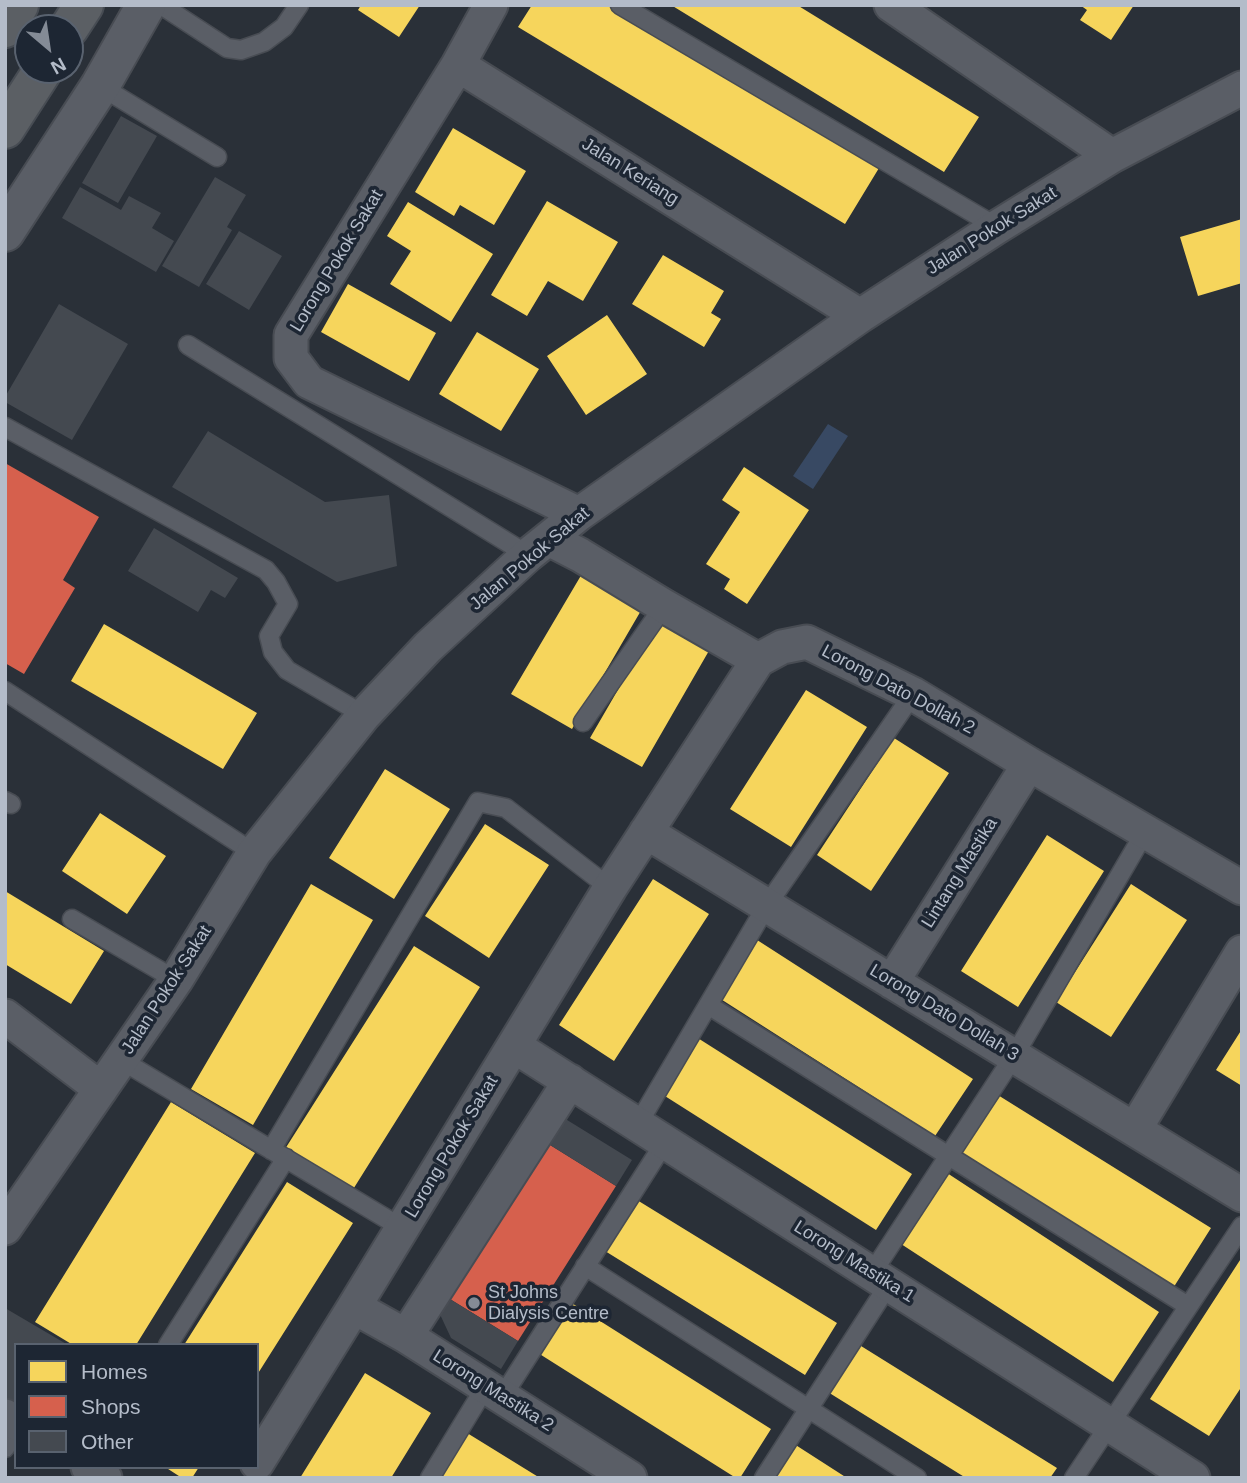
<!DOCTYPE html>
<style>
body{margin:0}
#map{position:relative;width:1247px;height:1483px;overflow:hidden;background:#2a3038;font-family:Arial,sans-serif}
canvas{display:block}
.frame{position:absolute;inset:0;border:7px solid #b4bcc9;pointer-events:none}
.legend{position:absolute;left:14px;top:1343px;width:245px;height:126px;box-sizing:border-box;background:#1d2633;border:2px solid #59626f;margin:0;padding:9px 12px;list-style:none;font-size:21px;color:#b4bcc9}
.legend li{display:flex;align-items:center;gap:14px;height:35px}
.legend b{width:35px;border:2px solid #59626f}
.north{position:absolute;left:14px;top:14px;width:70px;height:70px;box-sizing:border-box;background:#1d2633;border:2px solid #59626f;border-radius:50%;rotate:151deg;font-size:19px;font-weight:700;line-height:28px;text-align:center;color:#b4bcc9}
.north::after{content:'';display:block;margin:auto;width:24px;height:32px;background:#848b96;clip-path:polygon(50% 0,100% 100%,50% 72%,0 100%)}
</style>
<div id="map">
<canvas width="1247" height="1483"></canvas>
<div class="frame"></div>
<ul class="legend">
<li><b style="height:19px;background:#f6d55c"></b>Homes</li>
<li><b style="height:19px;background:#d6604d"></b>Shops</li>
<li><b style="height:19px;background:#444950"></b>Other</li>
</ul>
<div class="north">N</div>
</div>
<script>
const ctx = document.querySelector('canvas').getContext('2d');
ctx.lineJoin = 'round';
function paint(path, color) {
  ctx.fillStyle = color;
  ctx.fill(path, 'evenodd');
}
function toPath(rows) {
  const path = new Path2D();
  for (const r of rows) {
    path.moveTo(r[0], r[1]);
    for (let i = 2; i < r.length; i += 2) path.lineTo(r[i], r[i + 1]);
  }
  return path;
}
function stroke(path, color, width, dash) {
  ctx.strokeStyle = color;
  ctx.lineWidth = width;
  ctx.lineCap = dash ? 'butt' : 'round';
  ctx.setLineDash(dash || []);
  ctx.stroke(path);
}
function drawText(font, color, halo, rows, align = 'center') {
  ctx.font = font + ' Arial,sans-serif';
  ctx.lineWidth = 7;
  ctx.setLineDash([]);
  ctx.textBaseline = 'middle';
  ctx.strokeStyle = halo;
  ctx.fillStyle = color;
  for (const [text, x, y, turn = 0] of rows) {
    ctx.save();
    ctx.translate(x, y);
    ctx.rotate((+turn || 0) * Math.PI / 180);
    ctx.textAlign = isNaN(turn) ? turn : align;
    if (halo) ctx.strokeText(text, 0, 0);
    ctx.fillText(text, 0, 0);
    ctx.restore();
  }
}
paint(toPath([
 [828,424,848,436,813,489,793,476]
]), '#384963');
paint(toPath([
 [361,5,420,5,399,37,358,10],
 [532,5,608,5,879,168,845,224,518,27],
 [671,5,797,5,979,117,944,172],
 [1080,5,1134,5,1111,40,1080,20,1087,10],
 [453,128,526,171,494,225,460,205,454,216,415,192],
 [547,201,618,242,583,301,548,281,527,316,491,295],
 [408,202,493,254,451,322,390,284,411,251,387,236],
 [1242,219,1242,283,1198,296,1180,237],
 [663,255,724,291,711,313,721,319,704,347,632,304],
 [348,284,436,333,409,381,321,332],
 [607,315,647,374,586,415,547,356],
 [477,332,539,369,501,431,439,394],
 [744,467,809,510,747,604,724,589,730,579,706,564,740,512,722,500],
 [586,567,646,602,572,729,511,694],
 [663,612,714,642,642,767,590,738],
 [104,624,257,713,223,769,71,681],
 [806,690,867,727,791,847,730,809],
 [894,738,949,773,871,891,817,855],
 [385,769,450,809,394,899,329,858],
 [100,813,166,856,127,914,62,871],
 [485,824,549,865,489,958,425,916],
 [1047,835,1104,871,1018,1007,961,971],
 [653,879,709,914,614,1061,559,1025],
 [311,884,373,920,253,1125,191,1089],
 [1131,884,1187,920,1111,1037,1056,1002],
 [5,891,104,951,71,1004,5,964],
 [754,938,973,1079,935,1136,716,996],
 [414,946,480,987,352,1191,285,1149],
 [1242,1029,1242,1086,1216,1070],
 [693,1035,912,1174,876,1230,657,1091],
 [993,1092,1211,1228,1170,1293,952,1157],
 [171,1102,255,1153,136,1345,73,1345,35,1322],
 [944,1171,1159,1312,1113,1382,898,1242],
 [287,1182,353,1223,257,1375,257,1345,184,1345],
 [637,1200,837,1323,805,1375,605,1251],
 [1242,1257,1242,1386,1209,1436,1150,1399],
 [570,1302,771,1429,740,1478,736,1478,538,1353],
 [853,1341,1057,1468,1050,1478,966,1478,823,1389],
 [365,1373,431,1413,391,1478,300,1478],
 [459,1428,540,1478,428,1478],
 [791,1442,847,1478,768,1478],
 [165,1467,199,1467,192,1478,182,1478]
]), '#f6d55c');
paint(toPath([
 [5,463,99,517,63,580,75,588,24,674,5,663],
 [542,1140,616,1186,518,1341,445,1296]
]), '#d6604d');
paint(toPath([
 [121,116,157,136,118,203,82,183],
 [215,177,246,195,227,227,232,230,199,287,162,266],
 [80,187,121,210,129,196,161,213,152,228,174,241,156,272,62,218],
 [239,231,282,256,249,310,206,284],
 [59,304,128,344,72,440,5,402,5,397],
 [208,431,325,502,389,495,397,566,337,582,172,487],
 [154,528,238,578,225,598,211,590,198,612,128,571],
 [559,1115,632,1160,616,1186,542,1140],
 [445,1296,518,1341,501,1369,451,1338,437,1308],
 [5,1308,68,1345,16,1345,16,1404,5,1397]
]), '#444950');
const service = toPath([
 [161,5,227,48,241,50,264,42,284,27,299,5],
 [620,5,997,227],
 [100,86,217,157],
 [188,345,528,555],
 [5,427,266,570,276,582,288,604,269,636,273,652,287,670,364,715],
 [5,691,254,853],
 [583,722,664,606],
 [5,801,11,804],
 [72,919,176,980],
 [708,1005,1188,1306],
 [121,1060,402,1228],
 [638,1124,767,905,913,694],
 [271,1150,478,802,506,808,610,888],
 [585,1266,917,1478],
 [872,1273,1014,1056,1145,832],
 [168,1345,286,1158],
 [502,1397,665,1142],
 [5,1448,16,1431],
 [430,1478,486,1386],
 [764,1478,889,1284],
 [1074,1478,1242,1226]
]);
const minor = toPath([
 [491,5,458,65,291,335,291,358,309,382,579,514],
 [891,5,1112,156],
 [458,65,860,316],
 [549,539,580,555,664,606,758,660],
 [646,832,1242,1195],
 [892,982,1029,764],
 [5,1016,101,1089],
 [514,1046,1193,1478],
 [1135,1129,1242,952],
 [5,1228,176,980,254,853,364,715,428,647,528,555,579,514,860,316,997,227,1112,156,1242,88],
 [354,1307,406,1336,630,1478],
 [406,1336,570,1081],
 [5,1416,16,1423],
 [257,1463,354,1307,610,888,758,660,782,647,807,642,913,694,1029,764,1242,888],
 [88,1467,105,1478]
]);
const tertiary = toPath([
 [5,232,100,86,146,5]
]);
const trunk = toPath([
 [5,28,19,5],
 [69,28,84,5],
 [5,129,43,70]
]);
stroke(service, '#484c53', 21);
stroke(minor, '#484c53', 37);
stroke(tertiary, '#484c53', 42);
stroke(trunk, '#474c53', 42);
stroke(service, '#5a5e66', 18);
stroke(minor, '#5a5e66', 33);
stroke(tertiary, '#5a5e66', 38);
stroke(trunk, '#5b5f64', 38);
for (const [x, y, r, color] of [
 [474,1303,7,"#848b96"]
]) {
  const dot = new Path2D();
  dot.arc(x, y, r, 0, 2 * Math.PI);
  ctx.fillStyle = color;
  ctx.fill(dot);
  stroke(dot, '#1d2633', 2.5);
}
drawText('18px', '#b4bcc9', '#1d2633', [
 ["Jalan Keriang",630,172,32],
 ["Jalan Pokok Sakat",992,231,-32],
 ["Lorong Pokok Sakat",337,261,-59],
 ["Jalan Pokok Sakat",530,559,-40],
 ["Lorong Dato Dollah 2",898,690,28],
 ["Lintang Mastika",960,873,-58],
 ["Jalan Pokok Sakat",167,990,-57],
 ["Lorong Dato Dollah 3",944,1013,31],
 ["Lorong Pokok Sakat",452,1147,-59],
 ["Lorong Mastika 1",854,1262,32],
 ["Lorong Mastika 2",493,1391,32]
]);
drawText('18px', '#b4bcc9', '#1d2633', [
 ["St Johns",488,1293],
 ["Dialysis Centre",488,1314]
], 'left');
</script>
